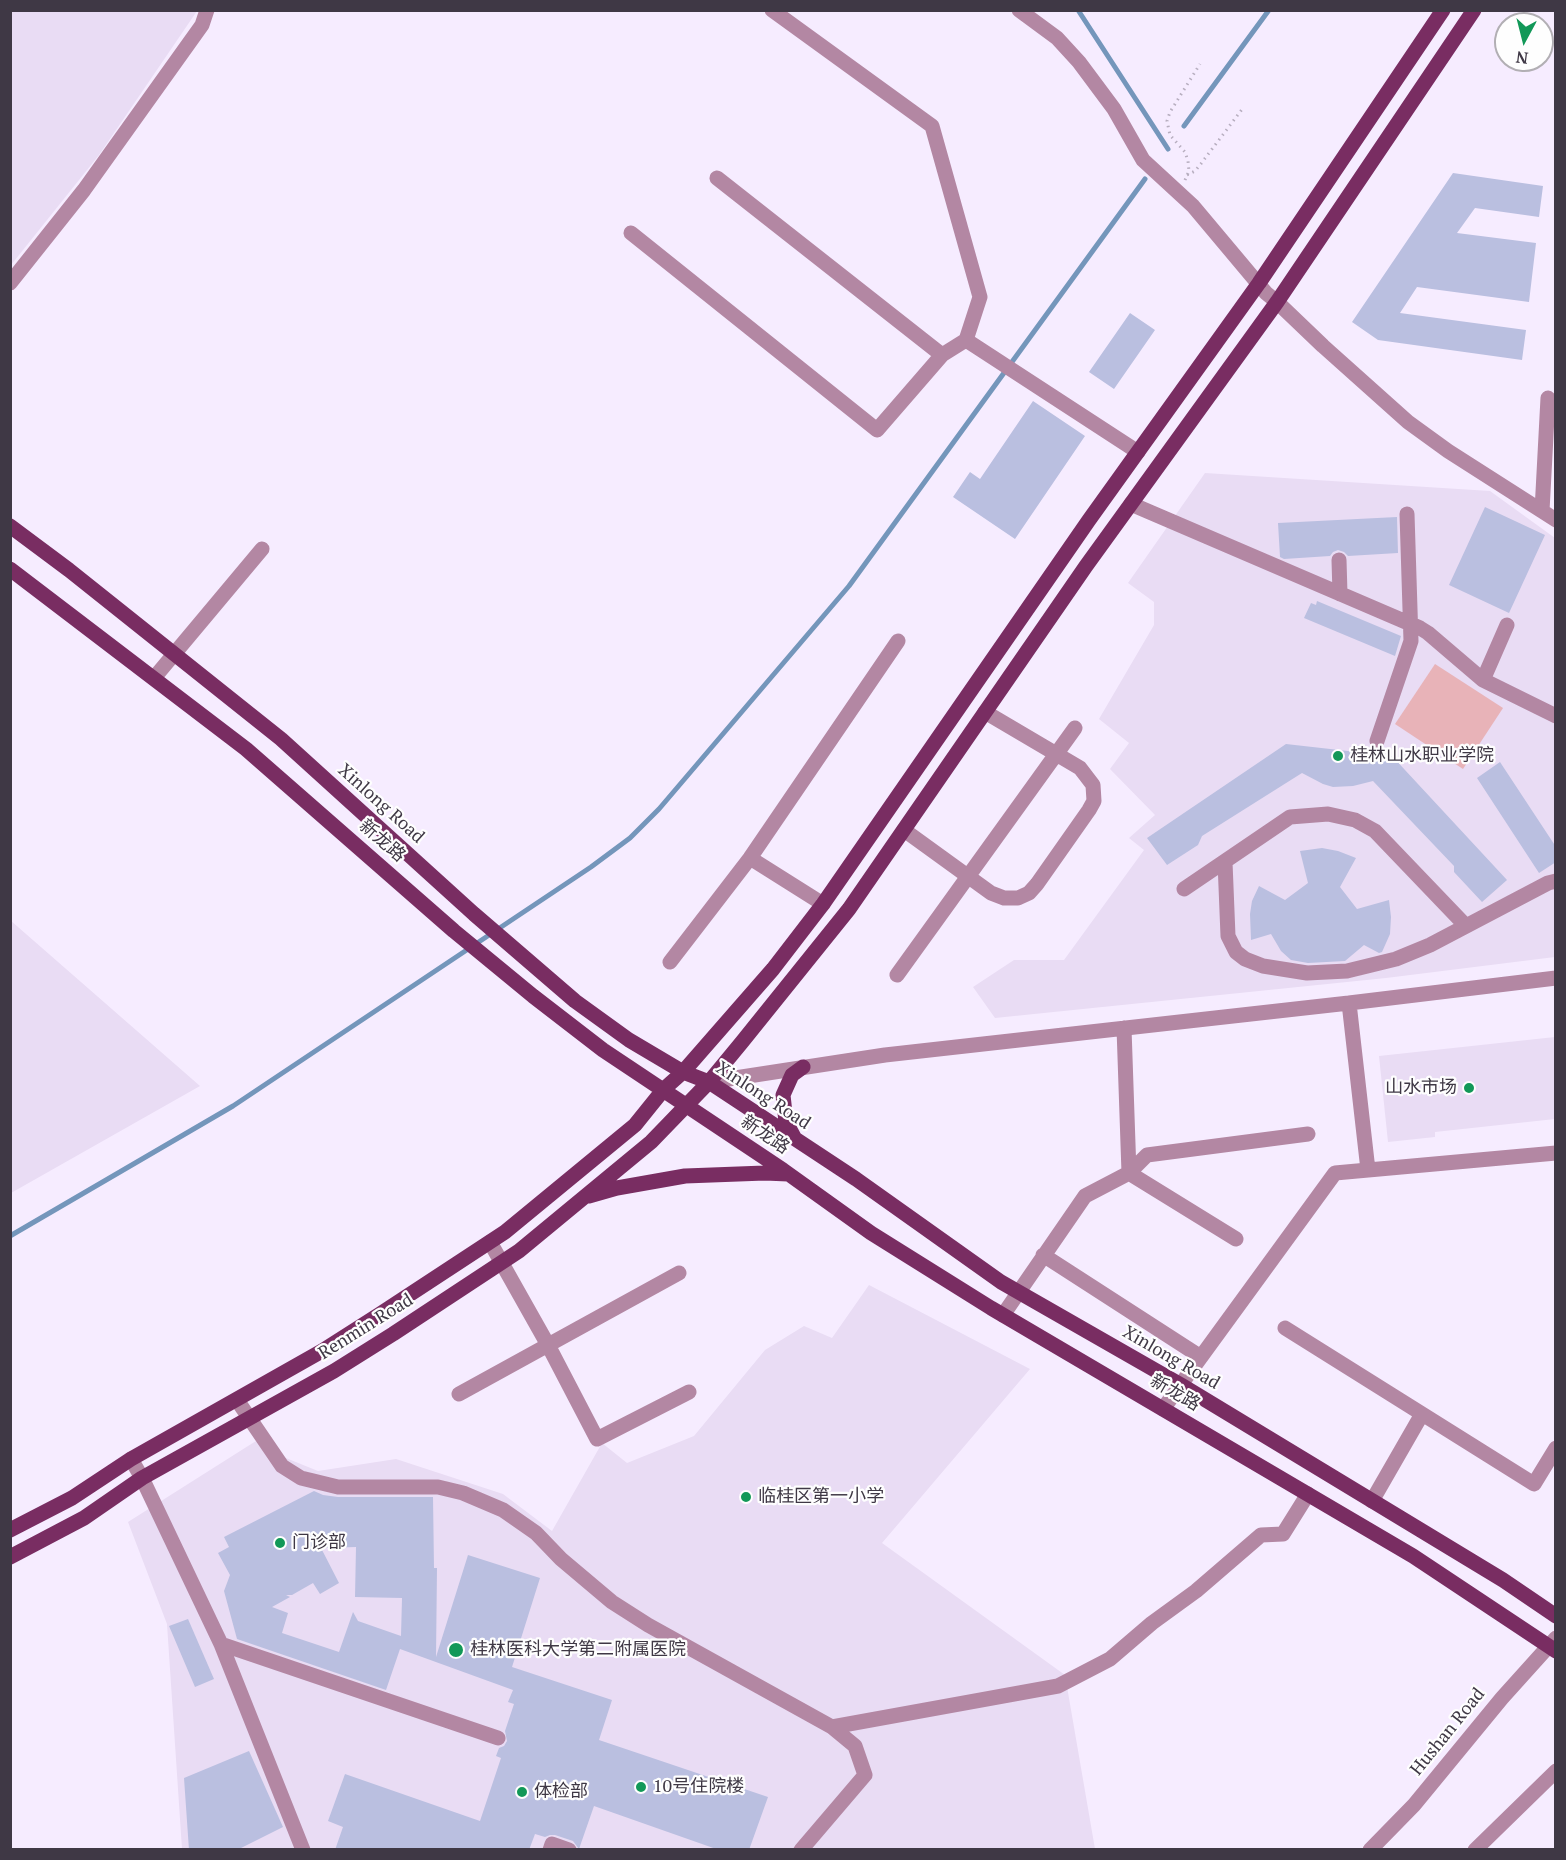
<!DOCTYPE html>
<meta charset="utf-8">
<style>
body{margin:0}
#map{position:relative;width:1566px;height:1860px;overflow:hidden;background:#f6ecff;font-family:"PT Serif",serif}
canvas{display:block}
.frame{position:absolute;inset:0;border:12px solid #3f3845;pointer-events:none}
.north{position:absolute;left:1494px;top:12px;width:60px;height:60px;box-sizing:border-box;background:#fefefe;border:2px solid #b2afb4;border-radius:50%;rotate:187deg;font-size:16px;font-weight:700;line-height:24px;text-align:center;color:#3f3845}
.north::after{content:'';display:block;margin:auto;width:21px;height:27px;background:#129858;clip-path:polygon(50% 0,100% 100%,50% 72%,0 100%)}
</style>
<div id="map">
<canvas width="1566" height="1860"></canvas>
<div class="frame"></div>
<div class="north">N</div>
</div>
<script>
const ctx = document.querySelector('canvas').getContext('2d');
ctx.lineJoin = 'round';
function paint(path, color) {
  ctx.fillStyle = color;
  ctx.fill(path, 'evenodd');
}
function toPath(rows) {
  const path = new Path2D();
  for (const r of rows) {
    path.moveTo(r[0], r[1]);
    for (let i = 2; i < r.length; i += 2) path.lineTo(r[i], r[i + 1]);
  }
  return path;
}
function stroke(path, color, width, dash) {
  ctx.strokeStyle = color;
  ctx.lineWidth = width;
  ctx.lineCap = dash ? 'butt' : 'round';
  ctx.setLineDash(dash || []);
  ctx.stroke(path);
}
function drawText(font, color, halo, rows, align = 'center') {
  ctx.font = font + ' "PT Serif","Noto Sans SC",serif';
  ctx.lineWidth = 4.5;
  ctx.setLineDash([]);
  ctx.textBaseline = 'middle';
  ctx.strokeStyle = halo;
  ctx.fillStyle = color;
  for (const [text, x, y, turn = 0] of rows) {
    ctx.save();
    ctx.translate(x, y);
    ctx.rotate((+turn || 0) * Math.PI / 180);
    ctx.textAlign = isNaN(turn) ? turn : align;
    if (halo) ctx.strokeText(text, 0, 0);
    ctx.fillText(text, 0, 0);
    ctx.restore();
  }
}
paint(toPath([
 [11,10,197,11,99,155,11,265],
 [1205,473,1490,491,1555,538,1555,957,1386,978,995,1018,973,987,1014,960,1064,960,1144,850,1129,838,1155,815,1110,769,1129,743,1099,719,1154,625,1154,602,1128,583],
 [10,920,200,1086,11,1193,10,1193],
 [1555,1037,1555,1119,1435,1132,1435,1137,1388,1142,1379,1056],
 [869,1285,1030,1369,882,1543,1065,1675,1095,1849,182,1849,167,1624,128,1522,267,1434,276,1454,318,1471,396,1459,503,1494,552,1531,602,1443,627,1463,694,1436,765,1350,804,1326,832,1338]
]), '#e9dcf4');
paint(toPath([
 [1435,664,1503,708,1463,769,1395,724]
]), '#e8b3b8');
stroke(toPath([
 [1078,10,1168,149],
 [1184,126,1269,10],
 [10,1236,233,1106,591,867,630,838,659,809,849,586,1145,179]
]), '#7496bb', 5);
paint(toPath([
 [1453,173,1543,186,1539,217,1475,208,1457,233,1536,243,1529,302,1417,287,1400,313,1526,330,1522,360,1378,340,1352,322],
 [1130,313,1155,330,1114,389,1089,372],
 [1033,401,1085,436,1015,539,953,497,970,472,980,479],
 [1485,507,1545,535,1509,613,1449,585],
 [1397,517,1398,553,1348,556,1344,552,1338,550,1333,552,1330,556,1284,559,1280,557,1278,523],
 [1317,601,1401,636,1395,656,1304,618,1311,603,1316,605],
 [1286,744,1392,756,1507,880,1482,902,1454,872,1454,866,1373,781,1353,786,1333,787,1323,784,1302,773,1202,836,1198,845,1167,865,1147,838],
 [1500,762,1556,847,1556,862,1539,873,1477,778],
 [1322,848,1338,851,1356,858,1340,887,1357,909,1389,900,1391,917,1390,934,1382,952,1379,953,1364,945,1345,961,1308,963,1291,960,1281,951,1271,934,1251,940,1250,914,1252,901,1259,886,1285,900,1308,883,1300,851],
 [314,1491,323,1495,338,1497,433,1497,434,1568,437,1568,436,1657,468,1555,540,1578,512,1667,612,1700,599,1740,768,1797,749,1850,719,1850,594,1806,579,1849,573,1841,555,1835,550,1835,545,1837,535,1834,529,1850,335,1850,343,1827,328,1821,345,1774,480,1821,501,1758,496,1756,499,1748,504,1746,507,1741,505,1731,514,1704,508,1702,513,1690,400,1649,386,1690,237,1639,224,1591,230,1575,218,1553,229,1547,224,1537],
 [356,1547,355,1597,402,1598,401,1636,358,1621,353,1612,339,1652,282,1633,288,1613,272,1607,290,1597,286,1595,292,1595,313,1583,320,1594,339,1583,321,1548],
 [188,1619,214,1679,195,1687,169,1626],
 [249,1751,283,1827,237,1850,189,1850,184,1778]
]), '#babfe0');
stroke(toPath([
 [1187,175,1195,171,1200,165,1243,108],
 [1185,180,1189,171,1188,161,1185,152,1170,135,1167,121,1170,112,1200,64]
]), '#b7aebf', 3, [1.5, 4.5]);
stroke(toPath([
 [772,10,932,126,980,297,966,340],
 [1019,10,1057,38,1079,62,1114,109,1143,160,1193,206,1266,293,1277,302,1323,346,1408,422,1448,451,1556,520],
 [717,178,942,355],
 [631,233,877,430,942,355,966,340,1138,452],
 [10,283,84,190,202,25,207,10],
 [1131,504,1420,628,1428,633,1483,680,1556,716],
 [1542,511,1548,398],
 [1339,560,1340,594],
 [154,678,262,549],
 [1483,680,1507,625],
 [1377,741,1411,641,1407,514],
 [904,830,991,893,1004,898,1018,898,1029,893,1037,884,1089,810,1094,801,1093,785,1080,768,985,712],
 [750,858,823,904],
 [1225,862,1228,936,1236,952,1245,959,1263,966,1307,973,1347,971,1396,959,1430,945,1548,883,1556,881],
 [1184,889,1290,817,1328,814,1355,820,1375,831,1466,926],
 [670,962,750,858,898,641],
 [897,975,1075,728],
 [1349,1003,1368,1170],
 [1124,1028,1129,1173],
 [709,1082,885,1055,1349,1003,1556,978],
 [1129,1173,1147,1155,1308,1134],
 [490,1242,548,1345,597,1439,689,1392],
 [1043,1255,1201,1357],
 [1003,1315,1085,1196,1129,1173,1236,1239],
 [1285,1328,1534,1484,1556,1448],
 [459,1394,679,1273],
 [237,1400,282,1466,301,1478,338,1487,438,1487,463,1493,503,1510,536,1533,561,1559,612,1602,648,1625,832,1727,855,1746,865,1775,801,1850],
 [1163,1409,1335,1173,1556,1153],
 [131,1459,142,1478,221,1644,303,1850],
 [1372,1501,1422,1414],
 [221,1644,498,1738],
 [832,1727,1058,1686,1110,1659,1152,1623,1196,1591,1261,1535,1283,1534,1308,1494],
 [550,1850,552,1844,569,1850],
 [1370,1850,1414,1805,1502,1698,1556,1638],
 [1475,1850,1556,1771]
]), '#b387a3', 15);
stroke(toPath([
 [10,526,69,570,281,739,474,914,575,1001,629,1040,683,1072,709,1082,856,1179,1001,1282,1181,1385,1503,1580,1556,1616],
 [10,569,246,749,454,931,533,996,603,1050,783,1170,871,1233,991,1308,1413,1556,1556,1651],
 [794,1137,786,1122,783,1095,792,1075,803,1067],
 [589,1196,617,1188,685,1176,765,1173,788,1174],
 [10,1530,72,1498,131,1459,322,1351,380,1314,505,1232,635,1125,664,1089,683,1072,773,969,823,904,1089,520,1259,283,1443,10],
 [10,1557,84,1518,142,1478,334,1371,393,1334,519,1251,651,1142,709,1082,742,1042,849,909,1086,566,1277,302,1474,10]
]), '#792d62', 15);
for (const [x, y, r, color] of [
 [1338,756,6,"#129858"],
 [1469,1088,6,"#129858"],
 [746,1497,6,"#129858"],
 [280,1543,6,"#129858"],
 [456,1650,8,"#129858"],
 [641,1787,6,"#129858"],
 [522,1792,6,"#129858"]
]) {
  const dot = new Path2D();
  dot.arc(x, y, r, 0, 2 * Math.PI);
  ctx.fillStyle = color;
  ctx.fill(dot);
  stroke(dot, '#fefefe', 2);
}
drawText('18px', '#3f3845', '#fefefe', [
 ["桂林山水职业学院",1350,756],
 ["山水市场",1457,1088,"right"],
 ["临桂区第一小学",758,1497],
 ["门诊部",292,1543],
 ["桂林医科大学第二附属医院",470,1650],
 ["10号住院楼",653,1787],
 ["体检部",534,1792]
], 'left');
drawText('18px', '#3f3845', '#fefefe', [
 ["Xinlong Road",381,804,42],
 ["新龙路",382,841,41],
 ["Xinlong Road",763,1096,33],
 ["新龙路",765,1135,34],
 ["Renmin Road",366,1327,-32],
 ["Xinlong Road",1171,1358,30],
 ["新龙路",1175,1393,30],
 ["Hushan Road",1448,1732,-51]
]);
</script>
